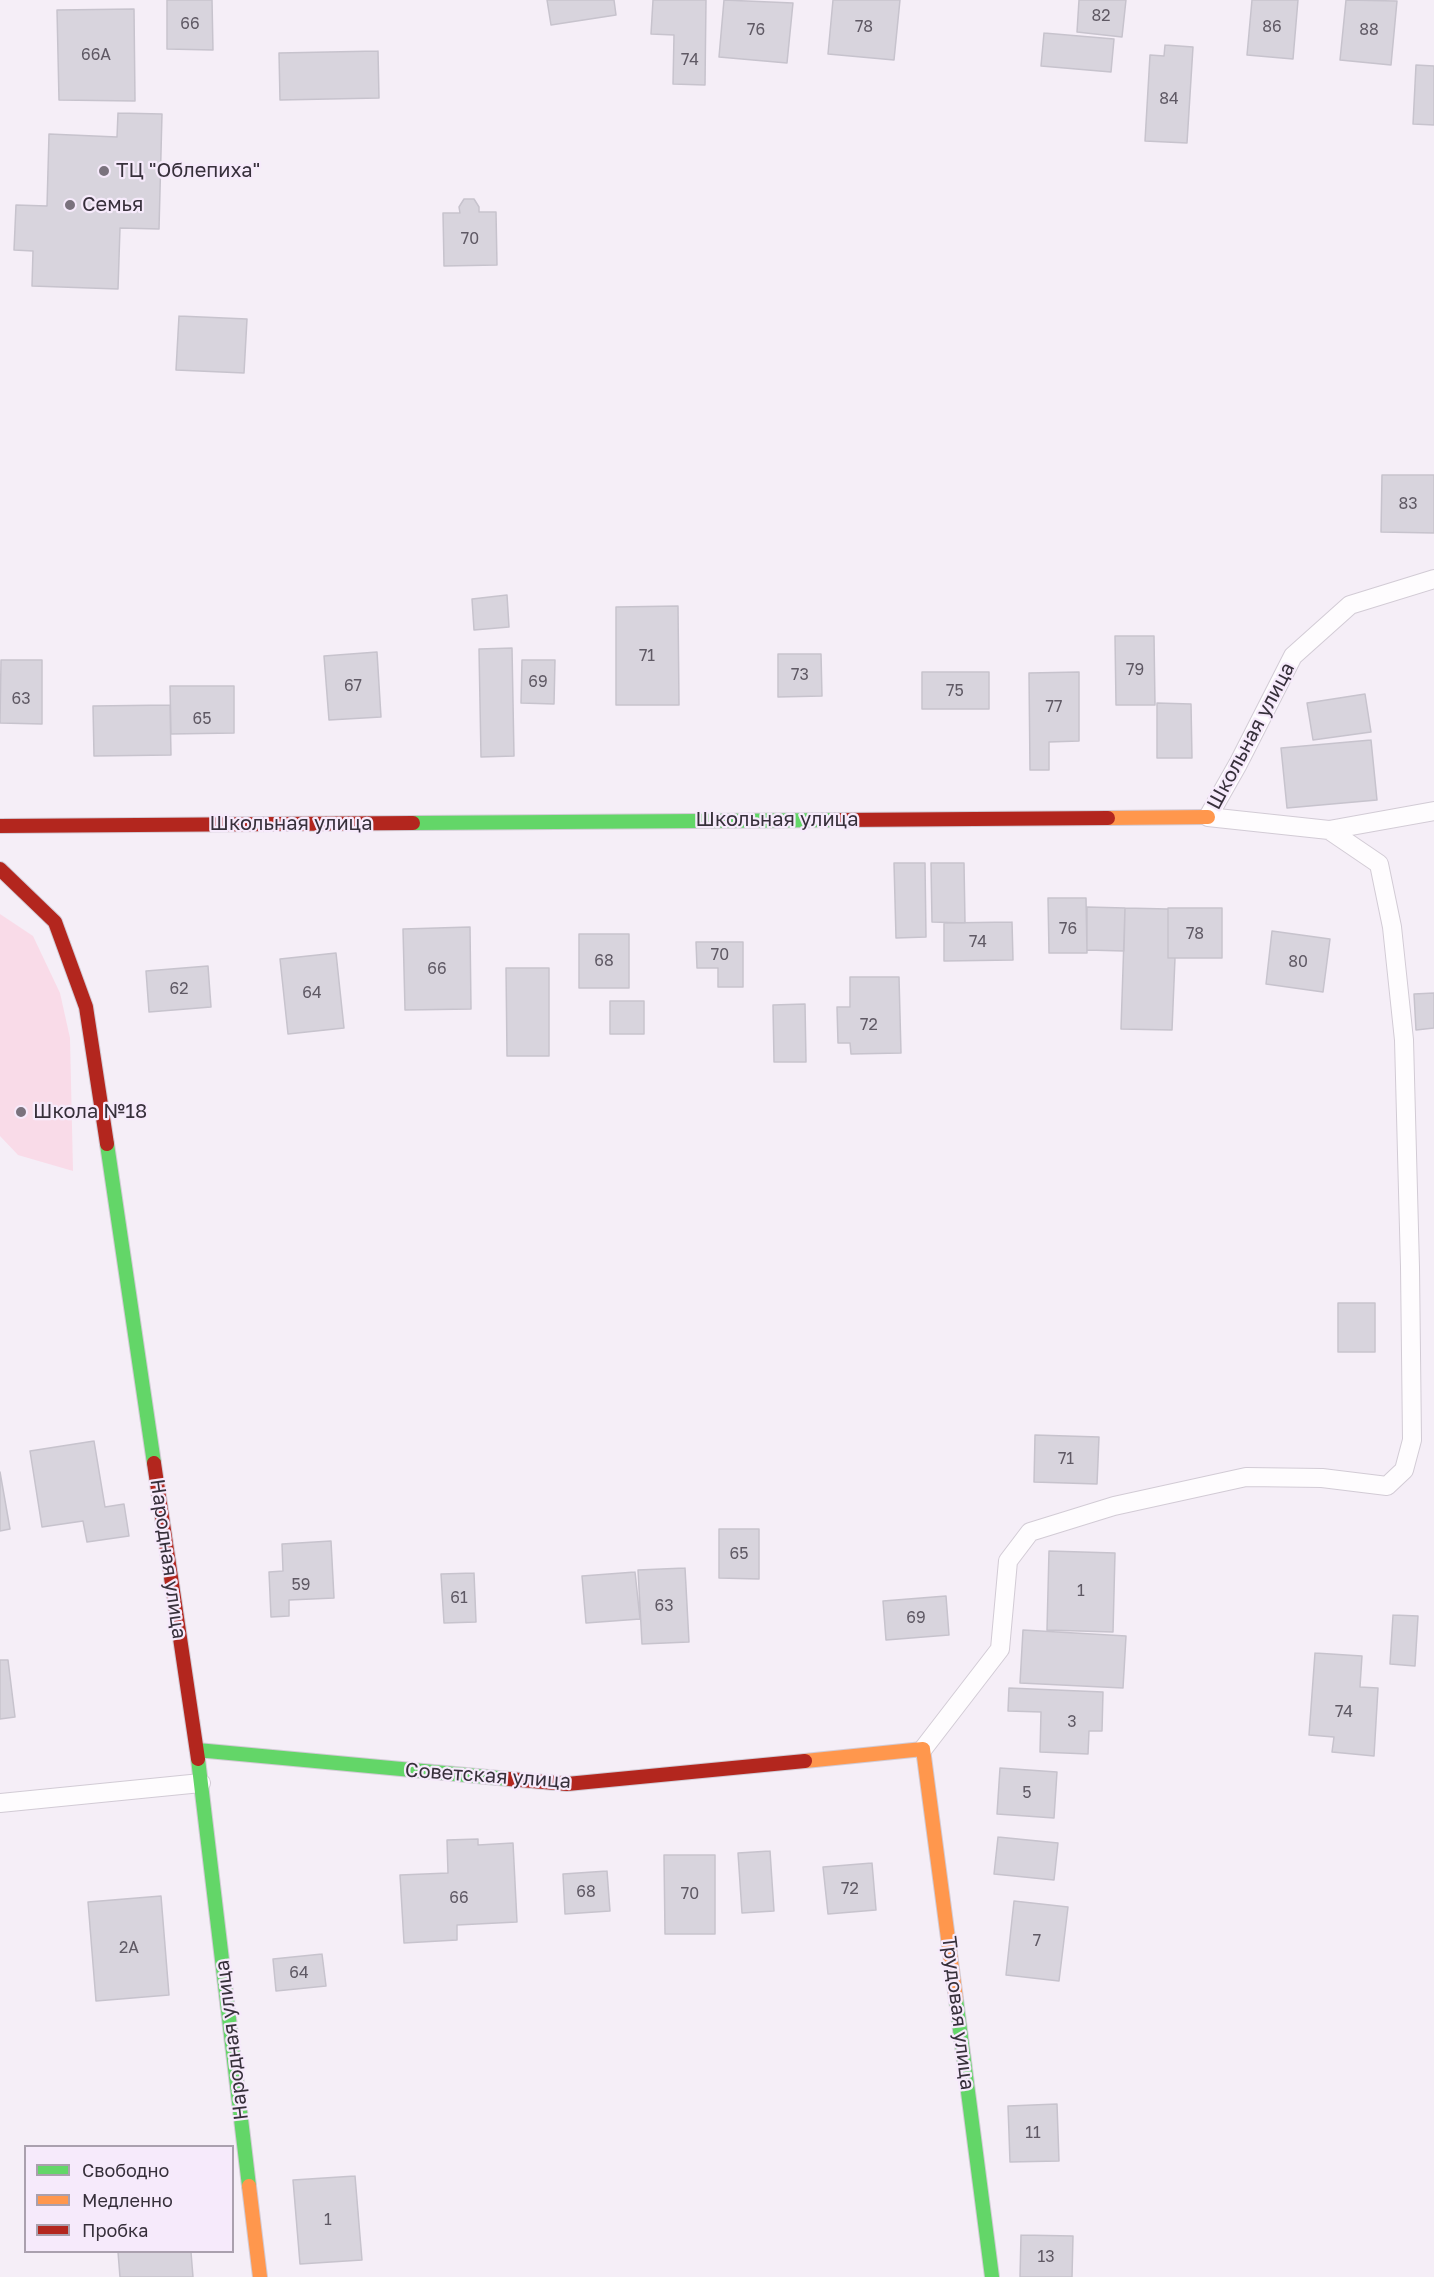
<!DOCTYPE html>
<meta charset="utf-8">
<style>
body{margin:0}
#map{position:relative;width:1434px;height:2277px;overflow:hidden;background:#f5eef7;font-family:"Golos Text",sans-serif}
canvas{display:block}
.legend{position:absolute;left:24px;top:2145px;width:210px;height:108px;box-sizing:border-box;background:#f6eafb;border:2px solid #aaa0ae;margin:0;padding:8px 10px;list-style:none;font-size:18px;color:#37303b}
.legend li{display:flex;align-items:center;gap:12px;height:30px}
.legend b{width:30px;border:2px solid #aaa0ae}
</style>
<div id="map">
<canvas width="1434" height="2277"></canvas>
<ul class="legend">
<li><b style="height:8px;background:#63d668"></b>Свободно</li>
<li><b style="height:8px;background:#ff974d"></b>Медленно</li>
<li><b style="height:8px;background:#b3261e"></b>Пробка</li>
</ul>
</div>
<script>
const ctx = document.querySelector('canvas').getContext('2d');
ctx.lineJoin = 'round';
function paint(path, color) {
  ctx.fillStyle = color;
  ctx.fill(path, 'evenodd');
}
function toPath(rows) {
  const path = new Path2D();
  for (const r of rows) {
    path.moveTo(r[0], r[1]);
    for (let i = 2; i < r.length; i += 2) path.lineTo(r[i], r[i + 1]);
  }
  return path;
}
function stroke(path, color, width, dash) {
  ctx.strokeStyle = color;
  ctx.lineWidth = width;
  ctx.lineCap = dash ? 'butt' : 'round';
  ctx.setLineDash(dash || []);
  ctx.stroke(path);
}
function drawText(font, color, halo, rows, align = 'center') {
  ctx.font = font + ' "Golos Text",sans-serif';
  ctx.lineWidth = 4.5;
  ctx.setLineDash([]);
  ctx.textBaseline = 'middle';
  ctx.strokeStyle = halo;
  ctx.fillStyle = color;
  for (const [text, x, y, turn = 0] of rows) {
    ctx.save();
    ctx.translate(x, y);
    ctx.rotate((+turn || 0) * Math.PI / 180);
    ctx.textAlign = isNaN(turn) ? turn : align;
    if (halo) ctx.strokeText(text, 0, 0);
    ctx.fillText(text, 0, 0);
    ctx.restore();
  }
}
paint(toPath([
 [0,914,33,936,60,993,70,1038,73,1171,18,1155,0,1136]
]), '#f9dbe8');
const building = toPath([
 [167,0,212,0,213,50,167,49,167,0],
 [547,0,614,0,616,15,551,25,547,0],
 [653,0,706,0,705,85,673,84,674,35,651,34,653,0],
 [724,0,793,3,787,63,719,57,724,0],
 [833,0,900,0,894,60,828,54,833,0],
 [1079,0,1126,0,1122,37,1077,32,1079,0],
 [1252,0,1298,0,1293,59,1247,55,1252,0],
 [1346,0,1397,1,1391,65,1340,60,1346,0],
 [134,9,135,101,59,100,57,10,134,9],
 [1044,33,1114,39,1111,72,1041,66,1044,33],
 [1165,45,1193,47,1187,143,1145,141,1150,55,1164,56,1165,45],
 [378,51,379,98,280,100,279,53,378,51],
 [1416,65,1434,66,1434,125,1413,124,1416,65],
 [118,113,162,114,159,229,120,228,118,289,32,286,33,251,14,250,16,205,47,206,49,134,117,137,118,113],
 [464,199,474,199,479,207,479,212,496,212,497,265,444,266,443,213,460,213,459,207,464,199],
 [179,316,247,319,244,373,176,370,179,316],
 [1382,475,1434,475,1434,533,1381,532,1382,475],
 [507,595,509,627,474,630,472,599,507,595],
 [678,606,679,705,616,705,616,607,678,606],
 [1115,636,1154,636,1155,705,1116,705,1115,636],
 [512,648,514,756,481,757,479,649,512,648],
 [377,652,381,717,329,720,324,656,377,652],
 [778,654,821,654,822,696,778,697,778,654],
 [1,660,42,660,42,724,0,723,1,660],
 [522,660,555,660,554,704,521,703,522,660],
 [922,672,989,672,989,709,922,709,922,672],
 [1079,672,1079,741,1049,742,1049,770,1030,770,1029,673,1079,672],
 [170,686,234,686,234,733,171,734,170,686],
 [1365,694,1371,732,1313,740,1307,703,1365,694],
 [1157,703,1191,704,1192,758,1157,758,1157,703],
 [170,705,171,755,94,756,93,706,170,705],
 [1371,740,1377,800,1287,808,1281,748,1371,740],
 [894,863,925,863,926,937,896,938,894,863],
 [931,863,964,863,965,923,932,922,931,863],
 [1048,898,1086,898,1087,953,1049,953,1048,898],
 [1087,907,1125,908,1124,951,1087,950,1087,907],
 [1125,908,1168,909,1168,958,1175,958,1172,1030,1121,1029,1125,908],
 [1168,908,1222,908,1222,958,1168,958,1168,908],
 [1012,922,1013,960,944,961,944,923,1012,922],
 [470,927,471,1009,405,1010,403,929,470,927],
 [1272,931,1330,939,1323,992,1266,984,1272,931],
 [579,934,629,934,629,988,579,988,579,934],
 [696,942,743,942,743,987,718,987,718,968,697,968,696,942],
 [336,953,344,1028,288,1034,280,959,336,953],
 [208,966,211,1007,149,1012,146,971,208,966],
 [506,968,549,968,549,1056,507,1056,506,968],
 [850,977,899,977,901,1053,851,1054,850,1043,838,1043,837,1007,850,1007,850,977],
 [1434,993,1434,1028,1416,1030,1414,994,1434,993],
 [610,1001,644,1001,644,1034,610,1034,610,1001],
 [805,1004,806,1062,774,1062,773,1005,805,1004],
 [1338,1303,1375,1303,1375,1352,1338,1352,1338,1303],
 [1035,1435,1099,1437,1097,1484,1034,1482,1035,1435],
 [94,1441,105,1507,124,1504,129,1536,87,1542,83,1521,42,1527,30,1451,94,1441],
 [0,1472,10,1529,0,1531,0,1472],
 [719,1529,759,1529,759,1579,719,1578,719,1529],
 [331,1541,334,1598,289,1600,289,1616,271,1617,269,1572,283,1571,282,1544,331,1541],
 [1049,1551,1115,1553,1113,1632,1047,1630,1049,1551],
 [685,1568,689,1642,642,1644,638,1570,685,1568],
 [635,1572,640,1619,586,1623,582,1576,635,1572],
 [474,1573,476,1622,444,1623,441,1574,474,1573],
 [946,1596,949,1635,886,1640,883,1601,946,1596],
 [1393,1615,1418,1616,1415,1666,1390,1664,1393,1615],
 [1023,1630,1126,1636,1123,1688,1020,1683,1023,1630],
 [1315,1653,1362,1656,1360,1687,1378,1688,1374,1756,1332,1752,1334,1737,1309,1735,1315,1653],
 [0,1660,8,1660,15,1717,0,1719,0,1660],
 [1009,1688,1103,1692,1102,1731,1089,1731,1088,1754,1040,1752,1041,1712,1008,1711,1009,1688],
 [1000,1768,1057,1772,1054,1818,997,1814,1000,1768],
 [998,1837,1058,1843,1054,1880,994,1874,998,1837],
 [478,1839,478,1845,513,1843,517,1922,457,1925,457,1940,404,1943,400,1875,448,1873,447,1840,478,1839],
 [770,1851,774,1911,742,1913,738,1853,770,1851],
 [664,1855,715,1855,715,1934,665,1934,664,1855],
 [872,1863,876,1910,828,1914,823,1867,872,1863],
 [607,1871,610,1911,565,1914,563,1874,607,1871],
 [161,1896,169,1995,96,2001,88,1902,161,1896],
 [1014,1901,1068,1907,1059,1981,1006,1975,1014,1901],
 [322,1954,326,1986,276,1991,273,1959,322,1954],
 [1057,2104,1059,2161,1010,2162,1008,2106,1057,2104],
 [355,2176,362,2260,300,2264,293,2180,355,2176],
 [1021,2235,1073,2236,1072,2277,1020,2277,1021,2235],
 [118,2252,191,2252,193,2277,120,2277,118,2252]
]);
paint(building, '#d8d4dd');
stroke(building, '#c7c3cd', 1.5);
const lane = toPath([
 [1434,579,1350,605,1293,656,1238,764,1208,817,1329,830,1434,811],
 [923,1749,1000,1649,1008,1561,1030,1532,1114,1506,1246,1477,1322,1478,1387,1486,1404,1470,1412,1440,1410,1267,1404,1040,1392,927,1379,864,1329,830],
 [0,1803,201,1783]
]);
const fast = toPath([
 [413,823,841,820],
 [107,1144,154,1463],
 [197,1750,509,1779],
 [198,1759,249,2186],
 [956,1999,992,2277]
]);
const slow = toPath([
 [1108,818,1208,817],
 [805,1761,923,1749,956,1999],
 [249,2186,260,2277]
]);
const jam = toPath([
 [841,820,1108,818],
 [0,826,413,823],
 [0,869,55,922,86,1007,107,1144],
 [154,1463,198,1759],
 [509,1779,567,1784,805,1761]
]);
stroke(lane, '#d2cbd5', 20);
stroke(fast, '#d2cbd5', 16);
stroke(slow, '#d2cbd5', 16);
stroke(jam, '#d2cbd5', 16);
stroke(lane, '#fefcfe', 18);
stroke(fast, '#63d668', 14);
stroke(slow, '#ff974d', 14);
stroke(jam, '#b3261e', 14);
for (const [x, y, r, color] of [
 [104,171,6,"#7a727d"],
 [70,205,6,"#7a727d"],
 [21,1112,6,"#7a727d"]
]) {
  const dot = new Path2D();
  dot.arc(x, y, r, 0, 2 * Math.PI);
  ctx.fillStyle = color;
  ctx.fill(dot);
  stroke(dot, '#f6eafb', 2);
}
drawText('16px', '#5f5964', null, [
 ["82",1101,16],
 ["66",190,24],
 ["78",864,27],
 ["86",1272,27],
 ["76",756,30],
 ["88",1369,30],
 ["66А",96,55],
 ["74",690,60],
 ["84",1169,99],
 ["70",470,239],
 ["83",1408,504],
 ["71",647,656],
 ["79",1135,670],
 ["73",800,675],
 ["69",538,682],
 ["67",353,686],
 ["75",955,691],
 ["63",21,699],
 ["77",1054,707],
 ["65",202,719],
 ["76",1068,929],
 ["78",1195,934],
 ["74",978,942],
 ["70",720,955],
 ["68",604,961],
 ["80",1298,962],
 ["66",437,969],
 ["62",179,989],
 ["64",312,993],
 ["72",869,1025],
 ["71",1066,1459],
 ["65",739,1554],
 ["59",301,1585],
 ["1",1081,1591],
 ["61",459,1598],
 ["63",664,1606],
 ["69",916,1618],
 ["74",1344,1712],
 ["3",1072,1722],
 ["5",1027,1793],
 ["72",850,1889],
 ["68",586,1892],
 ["70",690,1894],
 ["66",459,1898],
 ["7",1037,1941],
 ["2А",129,1948],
 ["64",299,1973],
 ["11",1033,2133],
 ["1",328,2220],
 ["13",1046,2257]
]);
drawText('20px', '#37303b', '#f6eafb', [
 ["ТЦ \"Облепиха\"",116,171],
 ["Семья",82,205],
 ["Школа №18",33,1112]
], 'left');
drawText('20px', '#37303b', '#f6eafb', [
 ["Школьная улица",1251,736,-62],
 ["Школьная улица",777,820],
 ["Школьная улица",291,824],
 ["Народная улица",168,1559,82],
 ["Советская улица",488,1776,4],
 ["Трудовая улица",958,2013,83],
 ["Народная улица",232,2040,-97]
]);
</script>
